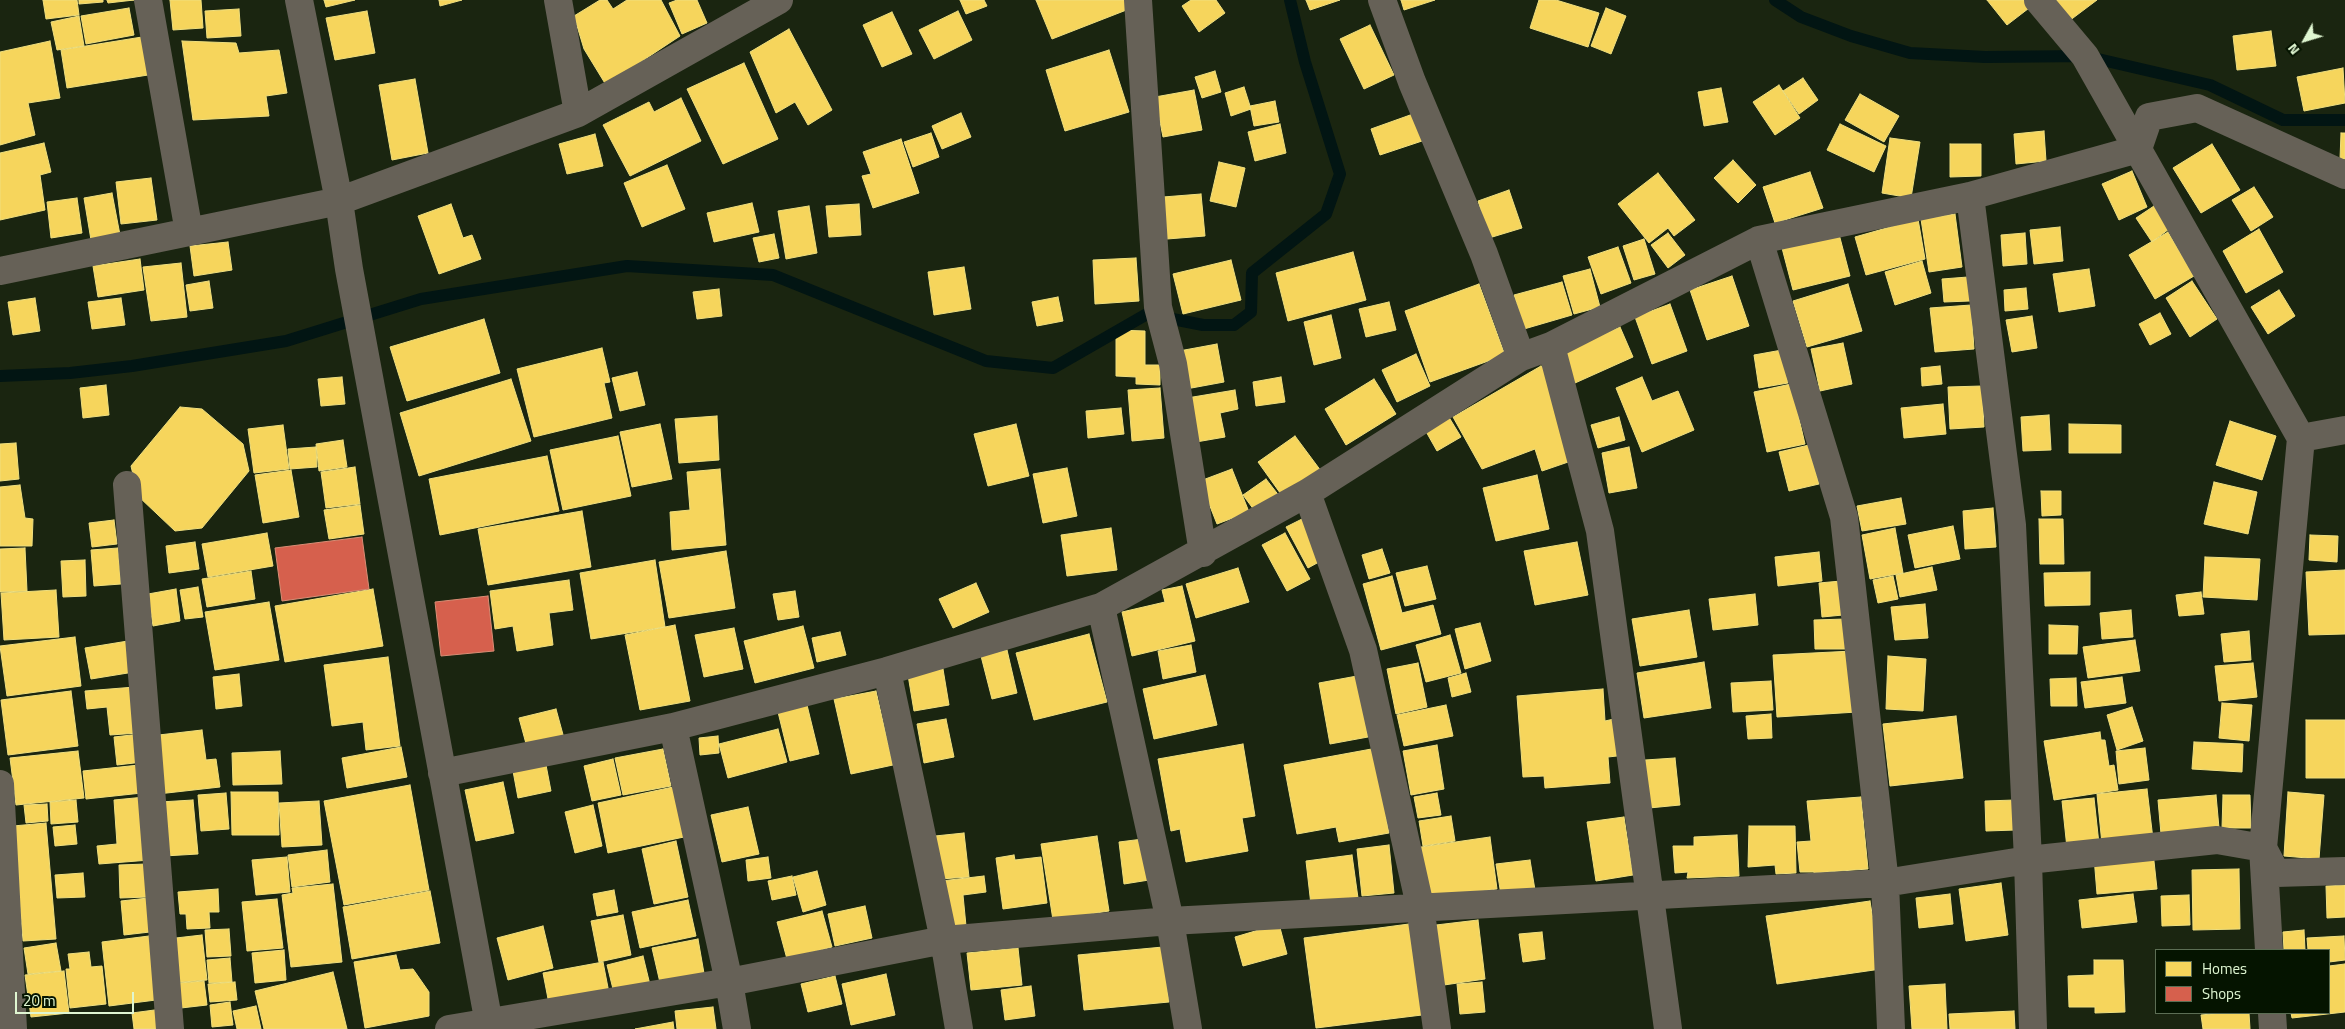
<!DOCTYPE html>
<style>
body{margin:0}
#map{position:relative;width:2345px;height:1029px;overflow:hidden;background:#1a2510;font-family:"Titillium Web",sans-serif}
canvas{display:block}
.legend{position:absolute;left:2155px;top:949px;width:175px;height:65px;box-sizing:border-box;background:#051400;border:1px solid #5c6e54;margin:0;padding:6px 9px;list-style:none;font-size:15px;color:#dff6d1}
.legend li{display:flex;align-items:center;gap:10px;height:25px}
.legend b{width:25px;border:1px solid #5c6e54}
.north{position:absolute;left:2280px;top:15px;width:50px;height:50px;-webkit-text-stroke:4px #051400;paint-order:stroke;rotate:231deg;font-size:14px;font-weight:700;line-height:20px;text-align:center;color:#dff6d1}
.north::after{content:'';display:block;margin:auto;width:18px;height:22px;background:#dff6d1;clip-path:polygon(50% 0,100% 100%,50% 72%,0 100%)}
.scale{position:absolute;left:15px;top:992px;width:119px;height:22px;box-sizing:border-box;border:2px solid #dff6d1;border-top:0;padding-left:6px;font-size:15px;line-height:18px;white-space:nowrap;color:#dff6d1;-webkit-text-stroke:4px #051400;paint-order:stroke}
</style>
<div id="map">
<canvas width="2345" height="1029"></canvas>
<ul class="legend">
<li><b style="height:14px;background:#f6d55c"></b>Homes</li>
<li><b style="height:14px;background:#d6604d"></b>Shops</li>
</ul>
<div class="north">N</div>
<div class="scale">20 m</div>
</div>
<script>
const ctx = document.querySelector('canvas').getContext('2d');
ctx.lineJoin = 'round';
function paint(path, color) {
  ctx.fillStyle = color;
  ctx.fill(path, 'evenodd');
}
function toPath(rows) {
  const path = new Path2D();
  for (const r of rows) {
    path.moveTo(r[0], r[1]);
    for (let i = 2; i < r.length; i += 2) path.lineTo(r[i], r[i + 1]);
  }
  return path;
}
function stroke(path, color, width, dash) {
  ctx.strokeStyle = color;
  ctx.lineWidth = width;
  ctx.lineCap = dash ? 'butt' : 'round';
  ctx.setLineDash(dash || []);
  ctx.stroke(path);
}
const homes = toPath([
 [43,0,77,0,79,15,46,19,43,0],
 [79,0,103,0,103,2,79,4,79,0],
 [107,0,134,0,108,3,107,0],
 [170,0,201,0,203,28,173,30,170,0],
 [324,0,355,0,326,7,324,0],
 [439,0,462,0,440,6,439,0],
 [600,0,607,0,613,9,627,0,661,0,680,36,606,85,584,49,574,16,600,0],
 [677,0,697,0,707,23,682,34,669,3,677,0],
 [960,0,984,0,987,6,966,14,960,0],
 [1036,0,1125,0,1129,9,1052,39,1036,0],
 [1191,0,1216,0,1225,13,1199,32,1182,6,1191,0],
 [1306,0,1340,0,1310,10,1306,0],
 [1401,0,1435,0,1404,10,1401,0],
 [1539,0,1556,0,1599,13,1588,47,1530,28,1539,0],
 [1987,0,2029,0,2033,5,2007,25,1987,0],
 [2054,0,2097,0,2069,21,2054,0],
 [129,8,134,35,86,44,81,16,129,8],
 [1606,8,1626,16,1611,54,1591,46,1606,8],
 [239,9,241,36,207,38,205,11,239,9],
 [367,11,375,53,335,60,326,18,367,11],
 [958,11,972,40,934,59,919,30,958,11],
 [892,12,912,54,882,67,863,25,892,12],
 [79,16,84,46,57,50,51,22,79,16],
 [1370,25,1394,75,1364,89,1340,39,1370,25],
 [789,29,832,110,808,125,795,102,776,113,750,52,789,29],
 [2271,31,2276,66,2237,70,2233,36,2271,31],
 [142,37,148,75,67,88,61,50,142,37],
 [50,41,60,98,28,103,35,135,0,145,0,52,50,41],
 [182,41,236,43,239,53,279,50,287,93,266,96,269,116,193,120,182,41],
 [1109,50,1129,112,1065,131,1046,70,1109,50],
 [744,63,778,139,723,164,687,89,744,63],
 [2343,68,2345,103,2304,111,2297,77,2343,68],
 [1215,71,1221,92,1202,98,1195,77,1215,71],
 [1803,78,1818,100,1799,114,1783,91,1803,78],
 [415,79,428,153,392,160,379,85,415,79],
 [1779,85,1800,118,1775,135,1753,102,1779,85],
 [1244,87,1251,109,1231,116,1225,93,1244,87],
 [1721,88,1728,122,1704,126,1698,92,1721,88],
 [1194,90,1202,130,1163,137,1155,97,1194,90],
 [1860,94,1899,116,1884,142,1845,120,1860,94],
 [681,98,701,141,630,176,603,125,649,102,654,112,681,98],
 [1275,101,1279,122,1254,126,1250,106,1275,101],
 [961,113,971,137,942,149,932,126,961,113],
 [1413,114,1422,141,1380,155,1371,129,1413,114],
 [1280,124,1286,153,1255,161,1248,132,1280,124],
 [1840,124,1886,146,1874,172,1827,150,1840,124],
 [2044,131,2046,161,2016,164,2014,134,2044,131],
 [931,133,939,157,913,167,904,142,931,133],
 [2341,133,2345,133,2345,159,2340,159,2341,133],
 [595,134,603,166,567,174,559,144,595,134],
 [1890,138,1920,142,1911,198,1882,193,1890,138],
 [901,139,919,193,873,208,862,176,871,174,863,152,901,139],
 [44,143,51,172,40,175,45,210,0,220,0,153,44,143],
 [1950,144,1981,144,1981,176,1950,177,1950,144],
 [2212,144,2240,190,2201,213,2173,168,2212,144],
 [1733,160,1756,185,1738,203,1714,178,1733,160],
 [1219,162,1245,168,1236,207,1210,201,1219,162],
 [667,165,685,209,642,227,624,183,667,165],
 [2132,171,2147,207,2119,220,2102,184,2132,171],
 [1810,172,1823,208,1775,223,1763,187,1810,172],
 [1658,173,1695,220,1674,236,1668,228,1649,243,1618,204,1658,173],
 [151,178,157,220,121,224,116,182,151,178],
 [2254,187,2273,217,2251,231,2232,200,2254,187],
 [1509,190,1522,228,1489,238,1478,201,1509,190],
 [112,193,120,235,91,240,84,198,112,193],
 [1201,194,1205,236,1167,239,1163,197,1201,194],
 [77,198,82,233,51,238,47,202,77,198],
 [752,203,759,232,714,242,707,213,752,203],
 [451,204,463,238,472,235,481,259,439,274,418,216,451,204],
 [859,204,861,235,829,237,826,206,859,204],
 [809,206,817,253,786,259,778,211,809,206],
 [2154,206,2169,229,2152,242,2136,218,2154,206],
 [1955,214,1962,267,1929,272,1921,219,1955,214],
 [1918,219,1925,259,1866,275,1855,237,1918,219],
 [2060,227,2063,261,2034,264,2030,230,2060,227],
 [2259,229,2283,272,2246,293,2223,251,2259,229],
 [2168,232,2194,276,2155,299,2129,255,2168,232],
 [1668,233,1685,255,1668,268,1651,245,1668,233],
 [2025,233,2027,264,2003,266,2001,235,2025,233],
 [774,234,779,258,759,262,753,238,774,234],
 [1839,234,1850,276,1793,290,1782,248,1839,234],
 [1644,239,1655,274,1634,280,1623,246,1644,239],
 [228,242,232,270,194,276,190,246,228,242],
 [1618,247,1631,283,1601,294,1588,257,1618,247],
 [1353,252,1366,300,1288,321,1276,273,1353,252],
 [1136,258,1139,301,1095,304,1093,260,1136,258],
 [140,259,144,290,98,297,93,266,140,259],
 [1231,260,1241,300,1183,314,1173,274,1231,260],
 [1922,261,1931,293,1895,305,1885,272,1922,261],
 [181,263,187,317,151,321,143,267,181,263],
 [964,267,971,309,934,315,928,272,964,267],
 [1590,269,1600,307,1574,314,1563,276,1590,269],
 [2089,269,2095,306,2059,312,2053,274,2089,269],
 [1732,276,1749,326,1707,340,1690,290,1732,276],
 [1968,277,1970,301,1944,302,1942,279,1968,277],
 [209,281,213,308,190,311,186,285,209,281],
 [2192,281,2217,319,2190,337,2166,298,2192,281],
 [1562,282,1572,315,1524,329,1514,295,1562,282],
 [1479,284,1505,355,1430,382,1405,311,1479,284],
 [1848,284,1862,331,1807,347,1793,301,1848,284],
 [2026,288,2028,309,2005,311,2004,290,2026,288],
 [719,289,722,316,697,319,693,292,719,289],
 [2279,290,2295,316,2268,334,2251,307,2279,290],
 [1058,297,1063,321,1037,326,1032,302,1058,297],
 [35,298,40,331,13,335,8,302,35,298],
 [121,298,125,325,92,329,88,302,121,298],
 [1389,302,1396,330,1366,337,1359,309,1389,302],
 [1670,304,1687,351,1652,364,1635,317,1670,304],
 [1971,305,1974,349,1935,352,1930,308,1971,305],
 [2160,313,2171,334,2150,345,2139,324,2160,313],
 [1331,315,1341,358,1314,365,1304,322,1331,315],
 [2032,316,2037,348,2012,352,2006,320,2032,316],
 [484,319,500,373,407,401,390,347,484,319],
 [1620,327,1633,357,1575,383,1561,353,1620,327],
 [1116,330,1145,331,1145,365,1160,365,1160,385,1136,384,1136,377,1116,376,1116,330],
 [1843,343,1852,384,1820,391,1811,349,1843,343],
 [1217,344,1224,382,1186,389,1179,351,1217,344],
 [602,348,610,382,604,383,612,418,534,437,517,369,602,348],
 [1782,350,1788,383,1759,388,1754,355,1782,350],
 [1416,354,1430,386,1397,402,1382,370,1416,354],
 [1541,366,1547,370,1574,460,1542,471,1535,449,1482,469,1453,417,1541,366],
 [1940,366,1942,384,1922,386,1921,368,1940,366],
 [637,372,645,405,620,411,612,378,637,372],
 [342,377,345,404,321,406,318,379,342,377],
 [1281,377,1285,402,1256,406,1253,382,1281,377],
 [1642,377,1652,401,1678,391,1694,430,1642,452,1616,388,1642,377],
 [511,379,531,441,419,476,400,413,511,379],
 [1374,379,1396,414,1346,445,1325,409,1374,379],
 [1791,384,1805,444,1767,452,1754,392,1791,384],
 [106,385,109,415,83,418,80,388,106,385],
 [1982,386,1984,427,1950,429,1948,387,1982,386],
 [1160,388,1164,438,1132,441,1128,390,1160,388],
 [1235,390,1238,409,1220,413,1225,437,1196,442,1187,398,1235,390],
 [1943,404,1946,434,1904,438,1901,408,1943,404],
 [180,407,202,409,243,444,249,471,202,528,175,531,138,496,131,466,180,407],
 [1121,408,1124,434,1088,438,1086,411,1121,408],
 [1447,414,1461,437,1437,451,1424,428,1447,414],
 [2049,415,2051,450,2023,451,2021,417,2049,415],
 [717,416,719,460,679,463,675,419,717,416],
 [1619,417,1625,440,1598,448,1591,425,1619,417],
 [2230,421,2276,436,2262,480,2216,465,2230,421],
 [660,424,672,479,632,487,620,432,660,424],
 [1016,424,1029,476,988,486,974,434,1016,424],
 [2069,424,2121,425,2121,453,2069,453,2069,424],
 [283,425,289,469,254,473,248,429,283,425],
 [618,436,631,496,563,510,550,450,618,436],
 [1295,436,1321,471,1283,497,1258,462,1295,436],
 [343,440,347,467,319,471,316,444,343,440],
 [16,443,19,479,0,481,0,444,16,443],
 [1809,445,1819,484,1789,491,1779,452,1809,445],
 [316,447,317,467,290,469,288,449,316,447],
 [1629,447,1637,488,1609,493,1602,453,1629,447],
 [547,456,559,511,440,535,429,479,547,456],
 [355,467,360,504,326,508,321,472,355,467],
 [1067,468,1077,516,1043,523,1033,474,1067,468],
 [720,469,726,545,672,550,670,512,690,510,687,472,720,469],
 [1232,469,1249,512,1217,524,1200,481,1232,469],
 [291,470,299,517,263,523,255,475,291,470],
 [1537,475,1549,529,1496,541,1483,488,1537,475],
 [1266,479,1280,497,1257,514,1243,495,1266,479],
 [2214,482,2257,492,2248,534,2204,524,2214,482],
 [20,485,25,518,33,519,32,546,0,546,0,487,20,485],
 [2041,491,2061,491,2061,515,2042,516,2041,491],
 [1901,498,1906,524,1862,531,1857,506,1901,498],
 [360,505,364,534,329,539,324,510,360,505],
 [1993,508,1996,547,1965,549,1963,511,1993,508],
 [582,511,591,567,488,585,478,529,582,511],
 [1306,517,1328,557,1308,568,1286,527,1306,517],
 [2039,519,2063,519,2064,564,2040,564,2039,519],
 [114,520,117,544,92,547,89,523,114,520],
 [1953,526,1960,559,1915,568,1908,535,1953,526],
 [1111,528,1117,570,1067,576,1061,535,1111,528],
 [1895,528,1903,573,1870,579,1862,535,1895,528],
 [267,533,273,566,208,577,202,544,267,533],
 [1285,533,1310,579,1287,591,1262,545,1285,533],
 [2310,535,2338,536,2337,562,2309,560,2310,535],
 [195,542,199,569,169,573,166,546,195,542],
 [1577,542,1588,595,1535,605,1524,551,1577,542],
 [25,548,27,591,0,592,0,549,25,548],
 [118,548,121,584,94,586,91,550,118,548],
 [1382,549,1390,573,1369,579,1362,555,1382,549],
 [726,551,735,608,669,618,659,562,726,551],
 [1819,552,1822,581,1778,586,1775,557,1819,552],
 [2205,557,2260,559,2257,600,2203,597,2205,557],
 [85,560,86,596,63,597,61,561,85,560],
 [655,560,665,627,591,639,580,573,655,560],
 [1427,566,1436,599,1405,606,1396,573,1427,566],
 [1932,567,1937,590,1900,597,1896,575,1932,567],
 [1238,568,1249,602,1196,618,1186,584,1238,568],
 [2345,570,2345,634,2309,635,2306,572,2345,570],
 [251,571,255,599,207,607,202,579,251,571],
 [2090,572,2090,605,2045,606,2044,573,2090,572],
 [1392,576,1402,613,1433,605,1441,634,1381,650,1363,584,1392,576],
 [1893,576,1898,599,1878,603,1873,580,1893,576],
 [569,580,573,610,549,613,553,645,517,651,513,626,495,629,490,591,569,580],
 [1841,581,1843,615,1822,617,1819,583,1841,581],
 [976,583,989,612,953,628,939,599,976,583],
 [1182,586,1195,641,1132,656,1122,612,1165,602,1162,590,1182,586],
 [198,587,203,617,185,619,180,590,198,587],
 [176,589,180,621,153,626,148,594,176,589],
 [373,589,383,646,285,662,275,606,373,589],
 [56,590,59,637,4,640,1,593,56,590],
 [795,591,799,617,778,620,773,594,795,591],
 [2201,592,2204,614,2179,616,2176,595,2201,592],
 [1755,594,1758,625,1713,630,1709,599,1755,594],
 [269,602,279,660,215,670,205,612,269,602],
 [1925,604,1928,638,1895,640,1891,607,1925,604],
 [1689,610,1697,657,1640,666,1632,619,1689,610],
 [2131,610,2133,637,2102,639,2100,613,2131,610],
 [1845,619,1846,649,1815,649,1814,620,1845,619],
 [1480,623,1491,661,1465,669,1455,629,1480,623],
 [675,625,690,701,640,710,625,635,675,625],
 [2049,625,2078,626,2077,654,2049,654,2049,625],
 [803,626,814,668,755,683,744,641,803,626],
 [734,628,743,669,704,677,695,635,734,628],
 [2249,631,2251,660,2224,662,2221,634,2249,631],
 [840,632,846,655,817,662,812,638,840,632],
 [1089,634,1107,702,1034,720,1016,653,1089,634],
 [1450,635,1461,673,1426,682,1416,645,1450,635],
 [75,637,81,686,7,696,0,646,75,637],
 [2135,640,2140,671,2088,678,2083,647,2135,640],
 [128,641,134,672,91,679,85,648,128,641],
 [1191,645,1196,672,1163,679,1158,651,1191,645],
 [1007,650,1017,693,992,699,981,656,1007,650],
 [1853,651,1857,712,1777,717,1773,655,1853,651],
 [1888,656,1926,659,1923,711,1886,709,1888,656],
 [388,657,400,746,366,750,363,722,332,726,324,665,388,657],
 [1704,662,1711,708,1644,718,1637,673,1704,662],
 [1418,663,1427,707,1396,714,1387,669,1418,663],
 [2253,663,2257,697,2219,701,2215,666,2253,663],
 [943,669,949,705,914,711,908,675,943,669],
 [1466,673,1471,692,1452,697,1448,678,1466,673],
 [239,674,242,706,216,709,213,677,239,674],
 [1205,675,1217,725,1154,739,1143,689,1205,675],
 [1357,676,1368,737,1330,744,1319,683,1357,676],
 [2122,677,2126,703,2085,708,2081,682,2122,677],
 [2076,678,2077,706,2051,706,2050,679,2076,678],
 [1771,681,1773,710,1733,712,1731,683,1771,681],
 [135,687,139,733,110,735,107,707,87,709,85,691,135,687],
 [1603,689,1605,721,1614,719,1617,756,1608,757,1610,783,1545,788,1544,776,1523,777,1517,696,1603,689],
 [71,691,78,746,8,755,1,700,71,691],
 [876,691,893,765,851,774,834,699,876,691],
 [2222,703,2252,705,2249,741,2219,738,2222,703],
 [807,705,819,754,790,761,778,712,807,705],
 [1446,705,1453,736,1404,746,1397,715,1446,705],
 [2132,707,2143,741,2117,750,2107,715,2132,707],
 [556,709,565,742,528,751,519,718,556,709],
 [1771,714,1772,738,1748,739,1746,716,1771,714],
 [1956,716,1963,778,1890,786,1883,724,1956,716],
 [946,719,954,757,924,763,917,724,946,719],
 [2306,720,2345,720,2345,778,2306,778,2306,720],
 [778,729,787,762,728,778,719,744,778,729],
 [202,730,206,760,216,759,220,787,158,794,150,736,202,730],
 [2100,732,2101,740,2105,740,2109,766,2114,765,2118,790,2054,800,2044,741,2100,732],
 [140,734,143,762,117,765,114,737,140,734],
 [718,736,719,753,700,755,699,738,718,736],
 [2194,742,2243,744,2242,772,2192,769,2194,742],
 [1243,744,1255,816,1242,818,1248,851,1186,862,1180,829,1171,831,1158,759,1243,744],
 [1437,745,1444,789,1411,795,1403,751,1437,745],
 [401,747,407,777,347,788,342,758,401,747],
 [1377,748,1390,816,1386,817,1389,833,1339,842,1336,827,1297,834,1284,765,1377,748],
 [2145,748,2149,780,2119,784,2116,751,2145,748],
 [663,749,671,786,623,795,615,758,663,749],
 [78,751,84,798,16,805,10,758,78,751],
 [280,751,282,784,233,785,232,753,280,751],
 [1675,758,1680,805,1649,808,1645,760,1675,758],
 [613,759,621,795,592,801,584,766,613,759],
 [139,765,142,793,86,799,83,771,139,765],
 [546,765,551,791,518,798,513,771,546,765],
 [503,782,514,833,476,841,465,790,503,782],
 [410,785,429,890,344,905,324,801,410,785],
 [673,787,684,837,608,853,598,803,673,787],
 [2147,789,2153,839,2102,844,2097,794,2147,789],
 [231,792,278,792,279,835,232,835,231,792],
 [2288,792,2324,795,2319,859,2284,856,2288,792],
 [226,793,229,829,201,831,198,795,226,793],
 [1437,793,1441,815,1418,818,1414,797,1437,793],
 [2216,795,2219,828,2161,834,2158,800,2216,795],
 [2223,795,2250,795,2251,828,2222,828,2223,795],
 [145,797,150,860,99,864,97,846,117,844,114,800,145,797],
 [1861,797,1868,869,1814,873,1814,872,1800,872,1797,842,1811,841,1807,801,1861,797],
 [2094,798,2099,844,2067,848,2062,801,2094,798],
 [76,800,78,822,51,824,50,802,76,800],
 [193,800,198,854,164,856,160,802,193,800],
 [2015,800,2016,830,1986,831,1985,801,2015,800],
 [319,801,322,845,282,847,279,803,319,801],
 [47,804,48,821,26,823,24,805,47,804],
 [593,805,602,846,575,853,565,812,593,805],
 [748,807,759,854,722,862,711,815,748,807],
 [1451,816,1455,841,1423,846,1419,821,1451,816],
 [1624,817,1633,875,1596,881,1587,822,1624,817],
 [46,823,56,939,23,941,13,826,46,823],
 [75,825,77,844,55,846,53,827,75,825],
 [1749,826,1795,826,1796,873,1776,874,1775,865,1748,867,1749,826],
 [964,833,969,877,940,879,935,836,964,833],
 [1737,835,1739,876,1687,878,1688,872,1675,873,1673,846,1694,846,1694,837,1737,835],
 [1097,836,1109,911,1053,920,1041,844,1097,836],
 [1490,837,1497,889,1429,899,1421,847,1490,837],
 [1143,839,1149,880,1124,884,1119,842,1143,839],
 [676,841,688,897,654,904,642,849,676,841],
 [1389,845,1394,893,1362,896,1357,849,1389,845],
 [327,850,330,882,292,887,288,855,327,850],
 [2153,852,2157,889,2097,894,2094,857,2153,852],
 [1014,855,1015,860,1041,857,1047,903,1003,909,996,858,1014,855],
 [1352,855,1358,898,1311,905,1306,861,1352,855],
 [287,857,290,892,256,895,252,860,287,857],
 [768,857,771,878,748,881,746,860,768,857],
 [1530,860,1535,890,1501,895,1496,864,1530,860],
 [146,864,148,897,120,898,119,865,146,864],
 [2239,869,2240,929,2193,930,2192,870,2239,869],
 [817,871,826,905,803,912,793,877,817,871],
 [83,873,85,897,57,898,55,875,83,873],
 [792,876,796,895,772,900,768,881,792,876],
 [984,876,986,892,963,895,966,926,946,928,941,881,984,876],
 [2001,883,2008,935,1966,941,1959,889,2001,883],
 [333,884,342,962,291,967,282,895,293,893,292,888,333,884],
 [2345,885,2345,917,2327,918,2326,886,2345,885],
 [218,889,219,912,209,912,210,928,187,929,186,914,180,914,178,892,218,889],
 [614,890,618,912,597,916,593,894,614,890],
 [430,891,440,943,352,959,343,907,430,891],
 [1950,894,1953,924,1919,928,1916,898,1950,894],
 [2133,894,2137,922,2082,928,2079,900,2133,894],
 [2189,895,2190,925,2162,926,2161,896,2189,895],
 [148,898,150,932,124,935,121,901,148,898],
 [277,899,283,948,247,951,242,902,277,899],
 [688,900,696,936,640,948,632,912,688,900],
 [1870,901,1881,969,1777,984,1766,916,1870,901],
 [865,906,872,938,835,946,828,914,865,906],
 [822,911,832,947,787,959,777,922,822,911],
 [623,915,631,955,599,962,591,921,623,915],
 [1478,920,1485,979,1444,985,1436,925,1478,920],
 [1279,924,1287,954,1243,966,1235,937,1279,924],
 [1409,924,1422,1015,1316,1028,1304,938,1409,924],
 [543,926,553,968,508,980,497,938,543,926],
 [229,929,231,956,207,957,205,930,229,929],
 [2304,930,2305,950,2284,950,2283,932,2304,930],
 [1542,932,1545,959,1523,962,1519,934,1542,932],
 [202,935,207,980,171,983,167,939,202,935],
 [149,936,156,1000,109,1006,102,942,149,936],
 [2344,936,2345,960,2329,962,2329,950,2308,950,2307,938,2344,936],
 [698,939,705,979,661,987,652,948,698,939],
 [56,943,61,971,28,974,24,948,56,943],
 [1163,947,1169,1002,1084,1010,1078,955,1163,947],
 [1018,948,1022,985,971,990,967,953,1018,948],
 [284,950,286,980,255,983,252,953,284,950],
 [89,952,91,967,102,966,106,1004,70,1008,66,969,70,969,68,954,89,952],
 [396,955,400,970,413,969,429,992,429,1016,365,1028,354,962,396,955],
 [643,956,651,989,615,997,607,965,643,956],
 [230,958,232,982,209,983,207,960,230,958],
 [2094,960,2123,960,2125,1012,2095,1013,2095,1007,2069,1007,2068,976,2094,975,2094,960],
 [603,962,610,998,550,1009,543,973,603,962],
 [2345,964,2345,1012,2292,1018,2291,1013,2329,1013,2329,966,2345,964],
 [64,971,69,1013,31,1017,25,975,64,971],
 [333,972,347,1029,264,1029,255,991,333,972],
 [886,974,895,1015,851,1025,842,984,886,974],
 [835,976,842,1004,808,1012,801,984,835,976],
 [204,981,207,1005,181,1008,179,983,204,981],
 [235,982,237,1000,210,1002,208,984,235,982],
 [1482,982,1485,1012,1460,1014,1457,984,1482,982],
 [1945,984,1947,1029,1912,1029,1909,986,1945,984],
 [1031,986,1035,1016,1005,1020,1001,990,1031,986],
 [230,1002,233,1025,212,1027,210,1005,230,1002],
 [256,1006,261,1029,237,1029,233,1011,256,1006],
 [713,1007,716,1029,677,1029,675,1011,713,1007],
 [162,1009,165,1029,134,1029,132,1013,162,1009],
 [2014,1011,2015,1029,1950,1029,1949,1014,2014,1011],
 [2221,1013,2249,1013,2250,1029,2203,1029,2201,1015,2221,1013],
 [673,1022,674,1029,635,1029,673,1022]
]);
paint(homes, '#f6d55c');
stroke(homes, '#efdf7f', 1);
const shops = toPath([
 [362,537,369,589,282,601,275,548,362,537],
 [488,596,494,651,441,656,435,602,488,596]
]);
paint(shops, '#d6604d');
stroke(shops, '#d98d75', 1);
stroke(toPath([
 [1775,0,1801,17,1851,36,1910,53,1985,57,2085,56,2210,85,2283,120,2345,120],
 [0,376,70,373,132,366,286,341,421,299,627,266,773,275,986,361,1053,368,1147,314,1203,325,1234,325,1251,312,1252,273,1326,214,1340,174,1305,62,1290,0]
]), '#021513', 12);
stroke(toPath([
 [148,0,189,232],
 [299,0,339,201,349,269,490,1029],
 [558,0,578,113],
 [1138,0,1158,307,1173,364,1203,553],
 [1382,0,1412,82,1484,254,1521,357],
 [2038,0,2085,56,2301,438,2263,848,2269,950],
 [1970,196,2012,525,2028,860,2033,1029],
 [1759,240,1844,517,1885,883,1891,1029],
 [0,271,339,201,578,113,779,0],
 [1551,346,1600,531,1668,1029],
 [2301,438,2345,430],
 [127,485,170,1029],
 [1307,493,1363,650,1420,906,1437,1029],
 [1101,607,1170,921,1188,1029],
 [887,671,944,940,959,1029],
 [673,727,729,982,737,1029],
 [442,773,673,727,887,671,1101,607,1307,493,1521,357,1551,346,1759,240,1970,196,2138,149,2149,117,2197,108,2345,175],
 [0,784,13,1029],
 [2272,1013,2273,1029],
 [449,1029,729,982,944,940,1170,921,1885,883,2028,860,2217,840,2263,848,2276,873,2345,871]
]), '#666157', 28);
</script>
